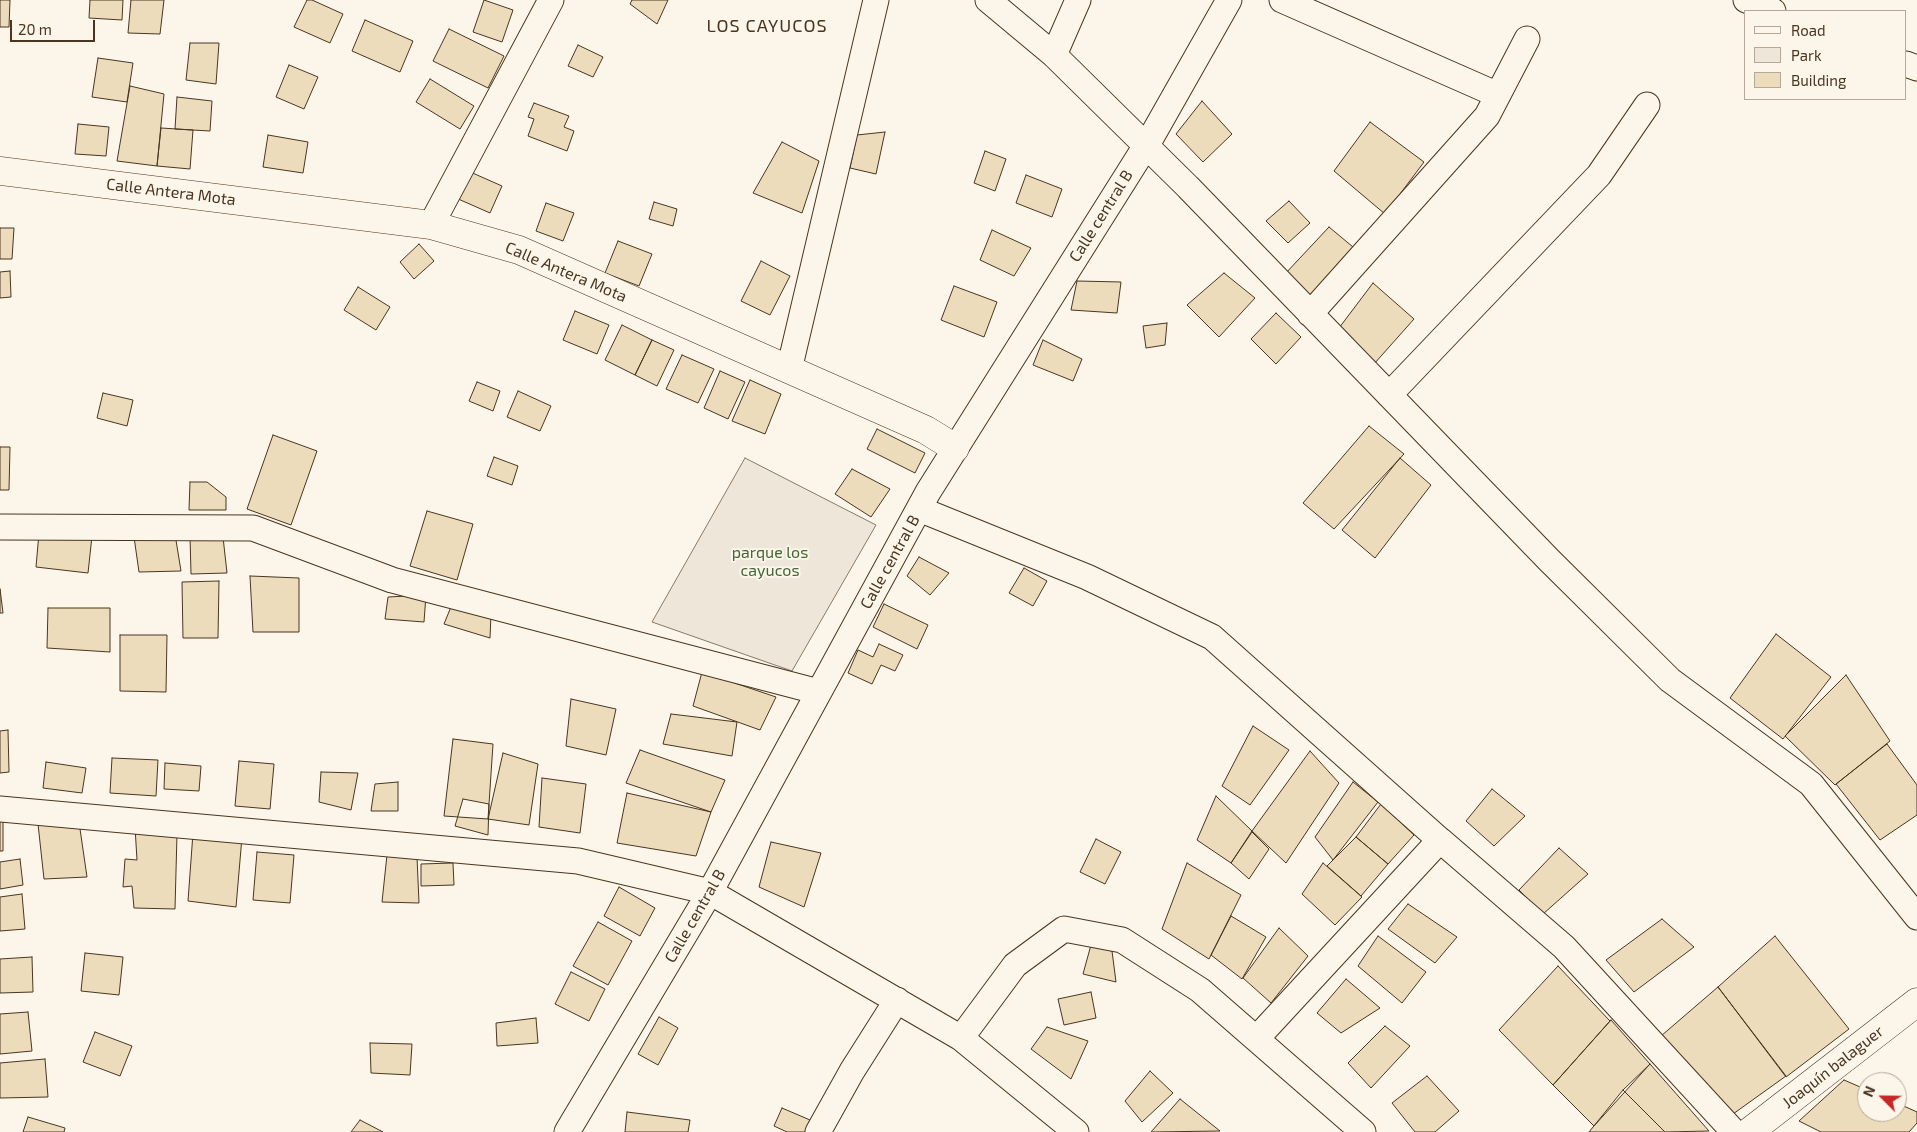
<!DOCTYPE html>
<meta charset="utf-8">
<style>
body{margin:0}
#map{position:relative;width:1917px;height:1132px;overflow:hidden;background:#fbf6e9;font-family:"Exo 2",sans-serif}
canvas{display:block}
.legend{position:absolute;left:1744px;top:10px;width:162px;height:90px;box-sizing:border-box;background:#fbf6e9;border:1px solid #b4a999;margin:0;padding:6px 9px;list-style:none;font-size:15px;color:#4a3520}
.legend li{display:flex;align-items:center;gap:10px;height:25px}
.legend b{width:25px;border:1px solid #b4a999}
.north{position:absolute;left:1857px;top:1072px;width:50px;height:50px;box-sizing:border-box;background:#fbf6e9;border:1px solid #b4a999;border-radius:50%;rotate:293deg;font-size:14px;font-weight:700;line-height:20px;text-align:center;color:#4a3520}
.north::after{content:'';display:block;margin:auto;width:18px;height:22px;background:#c62828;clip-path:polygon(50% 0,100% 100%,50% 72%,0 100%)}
.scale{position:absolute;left:10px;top:20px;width:85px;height:22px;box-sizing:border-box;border:2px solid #4a3520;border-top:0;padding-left:6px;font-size:15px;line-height:18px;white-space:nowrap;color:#4a3520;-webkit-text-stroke:4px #fbf6e9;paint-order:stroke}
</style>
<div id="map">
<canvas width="1917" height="1132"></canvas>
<ul class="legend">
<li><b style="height:6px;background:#fbf6e9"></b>Road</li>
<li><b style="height:14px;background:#ede6d9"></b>Park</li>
<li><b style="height:14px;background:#ecdcbc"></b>Building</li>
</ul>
<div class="north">N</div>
<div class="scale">20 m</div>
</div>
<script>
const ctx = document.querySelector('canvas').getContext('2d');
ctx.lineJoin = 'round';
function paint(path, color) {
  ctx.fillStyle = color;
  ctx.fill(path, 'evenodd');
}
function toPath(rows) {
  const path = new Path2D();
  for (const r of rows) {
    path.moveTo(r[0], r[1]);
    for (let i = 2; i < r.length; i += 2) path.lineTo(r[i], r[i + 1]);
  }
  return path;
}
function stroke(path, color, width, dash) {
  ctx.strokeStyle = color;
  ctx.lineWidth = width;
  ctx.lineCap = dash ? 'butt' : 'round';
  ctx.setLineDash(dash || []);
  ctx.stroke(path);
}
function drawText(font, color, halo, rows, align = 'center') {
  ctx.font = font + ' "Exo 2",sans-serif';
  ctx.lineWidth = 4;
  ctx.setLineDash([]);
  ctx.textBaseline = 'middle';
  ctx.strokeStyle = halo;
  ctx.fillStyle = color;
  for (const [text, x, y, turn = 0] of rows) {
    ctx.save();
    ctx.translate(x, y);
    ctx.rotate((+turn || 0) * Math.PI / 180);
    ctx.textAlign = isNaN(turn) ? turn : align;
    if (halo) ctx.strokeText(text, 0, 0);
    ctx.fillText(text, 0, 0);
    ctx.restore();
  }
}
const green = toPath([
 [745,458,876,525,792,671,652,622,745,458]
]);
paint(green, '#ede6d9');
stroke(green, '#887966', 1);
const building = toPath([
 [0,0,10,0,9,27,0,27,0,0],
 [90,0,123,0,122,20,89,18,90,0],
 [131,0,164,0,160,34,128,33,131,0],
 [307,0,312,0,343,14,330,43,294,27,307,0],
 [484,0,513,10,502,42,473,32,484,0],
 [632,0,668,0,657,24,630,4,632,0],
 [365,20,413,41,400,72,352,51,365,20],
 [449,29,504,56,488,88,433,61,449,29],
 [190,43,219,43,216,84,186,80,190,43],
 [578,45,603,57,593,77,568,66,578,45],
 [98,58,133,63,127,102,92,97,98,58],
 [289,65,318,77,304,109,276,97,289,65],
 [430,79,474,106,460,129,416,102,430,79],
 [130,86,164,94,157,166,117,161,130,86],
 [177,97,212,101,210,131,175,129,177,97],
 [1202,101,1232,134,1203,162,1176,134,1202,101],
 [534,103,569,116,564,127,574,131,567,151,528,136,534,119,528,117,534,103],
 [1370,122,1424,162,1385,214,1334,171,1370,122],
 [78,124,109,127,106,156,75,154,78,124],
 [161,128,193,130,190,169,157,166,161,128],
 [885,132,876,174,850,168,857,135,885,132],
 [268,135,308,142,303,173,263,167,268,135],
 [782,142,819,161,802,213,753,193,782,142],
 [985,151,1006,159,995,191,974,183,985,151],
 [468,171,502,186,490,213,456,198,468,171],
 [1026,175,1062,189,1052,217,1016,203,1026,175],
 [1289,201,1310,223,1288,243,1266,221,1289,201],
 [654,202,677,209,673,226,649,219,654,202],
 [546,203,574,213,563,241,536,231,546,203],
 [1329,227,1359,252,1311,300,1285,274,1329,227],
 [0,228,14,228,12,259,0,259,0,228],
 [992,230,1031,248,1014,276,980,260,992,230],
 [618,241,652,254,639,286,605,273,618,241],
 [419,244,434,261,414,279,400,262,419,244],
 [761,261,790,276,770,315,741,301,761,261],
 [10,271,11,297,0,298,0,272,10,271],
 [1224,273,1255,298,1219,337,1187,305,1224,273],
 [1077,281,1121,282,1117,313,1071,310,1077,281],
 [1373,283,1414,319,1374,364,1336,332,1373,283],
 [954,286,997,302,984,337,941,320,954,286],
 [358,287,390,307,376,330,344,310,358,287],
 [575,311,609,325,597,354,563,340,575,311],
 [1276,313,1301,337,1276,364,1251,339,1276,313],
 [1167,323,1165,345,1146,348,1143,326,1167,323],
 [622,325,652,340,635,375,605,360,622,325],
 [652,340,674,350,657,386,635,375,652,340],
 [1043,340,1082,359,1073,381,1033,365,1043,340],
 [682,355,714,369,698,403,666,389,682,355],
 [720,371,745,382,728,419,704,408,720,371],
 [750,380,781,394,765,434,732,421,750,380],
 [477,382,500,391,493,411,469,401,477,382],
 [518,391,551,406,540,431,507,417,518,391],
 [103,393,133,400,127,426,97,418,103,393],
 [1369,426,1404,454,1334,529,1303,503,1369,426],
 [877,429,925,453,915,473,867,449,877,429],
 [273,435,317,451,291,525,247,509,273,435],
 [0,447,10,447,9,490,0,490,0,447],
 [494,457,518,466,512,485,487,476,494,457],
 [1400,458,1431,485,1375,558,1342,530,1400,458],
 [852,469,890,489,871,517,835,494,852,469],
 [190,482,207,482,226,497,226,510,189,510,190,482],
 [427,511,473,524,457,580,410,566,427,511],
 [39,533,92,536,88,573,36,567,39,533],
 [175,534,181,571,139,572,134,537,175,534],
 [190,536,223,537,227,573,191,574,190,536],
 [919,557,949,573,930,595,907,576,919,557],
 [1024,568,1047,581,1033,606,1009,593,1024,568],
 [250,576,299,578,299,632,253,632,250,576],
 [219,581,218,638,183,638,182,582,219,581],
 [0,589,3,613,0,613,0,589],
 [426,595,424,622,385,619,388,597,426,595],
 [453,602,491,614,490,638,444,624,453,602],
 [884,604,928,625,917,649,873,627,884,604],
 [48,608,110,608,110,652,47,648,48,608],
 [1776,634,1831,677,1783,739,1730,698,1776,634],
 [120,635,167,635,166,692,120,691,120,635],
 [879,644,903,655,895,671,881,665,872,684,848,673,858,650,873,657,879,644],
 [702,672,776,697,760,730,693,706,702,672],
 [1846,675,1890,741,1835,785,1785,736,1846,675],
 [571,699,616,709,606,755,566,746,571,699],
 [671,714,737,722,732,756,663,744,671,714],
 [1253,726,1289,750,1250,805,1222,786,1253,726],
 [8,730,9,772,0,773,0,731,8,730],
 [453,739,493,744,488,819,444,816,453,739],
 [1887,744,1917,785,1917,815,1880,840,1836,784,1887,744],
 [640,750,725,780,711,812,626,783,640,750],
 [1310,751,1339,783,1286,863,1252,831,1310,751],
 [503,753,538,764,529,825,488,819,503,753],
 [112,758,158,760,156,796,110,793,112,758],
 [239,761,274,764,270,809,235,806,239,761],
 [46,762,86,768,82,793,43,788,46,762],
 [165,763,201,766,199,791,164,789,165,763],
 [321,772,358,773,351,810,319,802,321,772],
 [542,778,586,784,580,833,539,827,542,778],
 [398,782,398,811,371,811,375,784,398,782],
 [1353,782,1378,802,1333,860,1315,837,1353,782],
 [1492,789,1525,816,1494,846,1466,821,1492,789],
 [627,793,711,812,696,856,617,843,627,793],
 [1216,796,1252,831,1231,863,1197,840,1216,796],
 [463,799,489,804,488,835,455,826,463,799],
 [1381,804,1414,835,1388,864,1356,837,1381,804],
 [0,820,3,820,3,851,0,851,0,820],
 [79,822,87,877,44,879,38,824,79,822],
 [135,827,177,834,175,909,134,908,132,886,123,887,125,859,137,860,135,827],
 [1252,832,1269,849,1249,879,1231,863,1252,832],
 [193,833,242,837,236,907,188,901,193,833],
 [1356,837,1388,864,1361,896,1327,866,1356,837],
 [1096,839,1121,852,1105,884,1080,872,1096,839],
 [771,842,821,853,804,907,759,887,771,842],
 [1559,848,1588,874,1543,914,1519,890,1559,848],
 [257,852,294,855,290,903,253,900,257,852],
 [387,855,417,857,419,903,382,902,387,855],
 [20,859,23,885,0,889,0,862,20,859],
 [453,863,454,885,421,886,421,864,453,863],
 [1187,863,1241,895,1209,959,1162,929,1187,863],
 [1323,863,1362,897,1335,925,1302,894,1323,863],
 [619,887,655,908,640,936,604,916,619,887],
 [22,894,25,929,0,931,0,897,22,894],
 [1408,904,1457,937,1435,963,1388,929,1408,904],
 [1231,916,1266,937,1242,979,1211,955,1231,916],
 [1662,919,1694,947,1634,992,1606,960,1662,919],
 [598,922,632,941,608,985,573,966,598,922],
 [1279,928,1308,956,1271,1003,1243,978,1279,928],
 [1378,936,1426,972,1402,1003,1358,966,1378,936],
 [1775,936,1849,1029,1786,1077,1718,987,1775,936],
 [1091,945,1112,951,1116,982,1083,974,1091,945],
 [85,953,123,957,119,995,81,991,85,953],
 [32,957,33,992,0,993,0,959,32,957],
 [1558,966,1610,1021,1553,1085,1499,1030,1558,966],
 [571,972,605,989,589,1021,555,1004,571,972],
 [1346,979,1380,1008,1341,1033,1317,1013,1346,979],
 [1718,987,1786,1076,1733,1114,1661,1036,1718,987],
 [1091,992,1096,1018,1064,1025,1058,999,1091,992],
 [28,1012,32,1051,0,1054,0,1014,28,1012],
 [659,1017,678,1028,658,1065,638,1054,659,1017],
 [536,1018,538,1043,497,1046,496,1023,536,1018],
 [1611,1020,1650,1064,1594,1126,1553,1085,1611,1020],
 [1385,1026,1410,1046,1371,1088,1348,1063,1385,1026],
 [1047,1027,1088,1041,1071,1079,1031,1049,1047,1027],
 [95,1032,132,1046,120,1076,83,1062,95,1032],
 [370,1043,412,1044,410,1075,371,1073,370,1043],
 [45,1059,48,1097,0,1098,0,1063,45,1059],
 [1650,1064,1709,1131,1665,1132,1623,1090,1650,1064],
 [1150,1071,1173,1093,1142,1122,1125,1101,1150,1071],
 [1427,1076,1459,1111,1435,1132,1415,1132,1392,1103,1427,1076],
 [1844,1080,1867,1090,1867,1112,1897,1112,1897,1103,1917,1112,1917,1123,1909,1132,1821,1132,1799,1121,1844,1080],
 [1623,1090,1665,1132,1589,1132,1623,1090],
 [1180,1099,1220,1131,1151,1132,1180,1099],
 [782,1108,810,1120,805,1132,787,1132,774,1126,782,1108],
 [627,1112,690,1120,688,1132,625,1132,627,1112],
 [28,1117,65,1128,64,1132,23,1132,28,1117],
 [360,1120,383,1132,351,1132,360,1120]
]);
paint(building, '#ecdcbc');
stroke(building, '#4a3520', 1);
const street = toPath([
 [988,0,1054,55,1188,187,1549,560,1670,680,1811,784,1917,917],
 [1282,0,1498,95],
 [1746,0,1773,11],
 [1054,55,1078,0],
 [1906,64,1917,68],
 [431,225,551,0],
 [1310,314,1487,116,1527,39],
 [789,370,876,0],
 [1389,395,1599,175,1647,105],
 [919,509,1087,577,1212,637,1442,842],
 [0,527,253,528,392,580,819,692],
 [0,809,578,861,710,892,961,1038,1076,1132],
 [961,1038,1015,965,1064,929,1122,940,1200,990,1363,1132],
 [1257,1038,1440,840,1564,947,1734,1132],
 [567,1132,710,892,928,492,1152,136,1229,0],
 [818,1132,852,1071,897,1000]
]);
const secondary = toPath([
 [0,171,431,225,519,250,926,430,955,448],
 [1749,1132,1917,1002]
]);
stroke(street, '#4a3520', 27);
stroke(secondary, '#4a3520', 29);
stroke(street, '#fbf6e9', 25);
stroke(secondary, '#fbf6e9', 28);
drawText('16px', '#4a3520', '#fbf6e9', [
 ["Calle Antera Mota",171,192,7],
 ["Calle central B",1101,216,-58],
 ["Calle Antera Mota",566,272,23],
 ["Calle central B",890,562,-61],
 ["Calle central B",695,916,-60],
 ["Joaquín balaguer",1833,1067,-38]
]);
drawText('16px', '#436837', '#fbf6e9', [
 ["parque los",770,553],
 ["cayucos",770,571]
]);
ctx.letterSpacing = '1px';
drawText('18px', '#4a3520', '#fbf6e9', [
 ["LOS CAYUCOS",767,26]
]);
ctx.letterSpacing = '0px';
</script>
